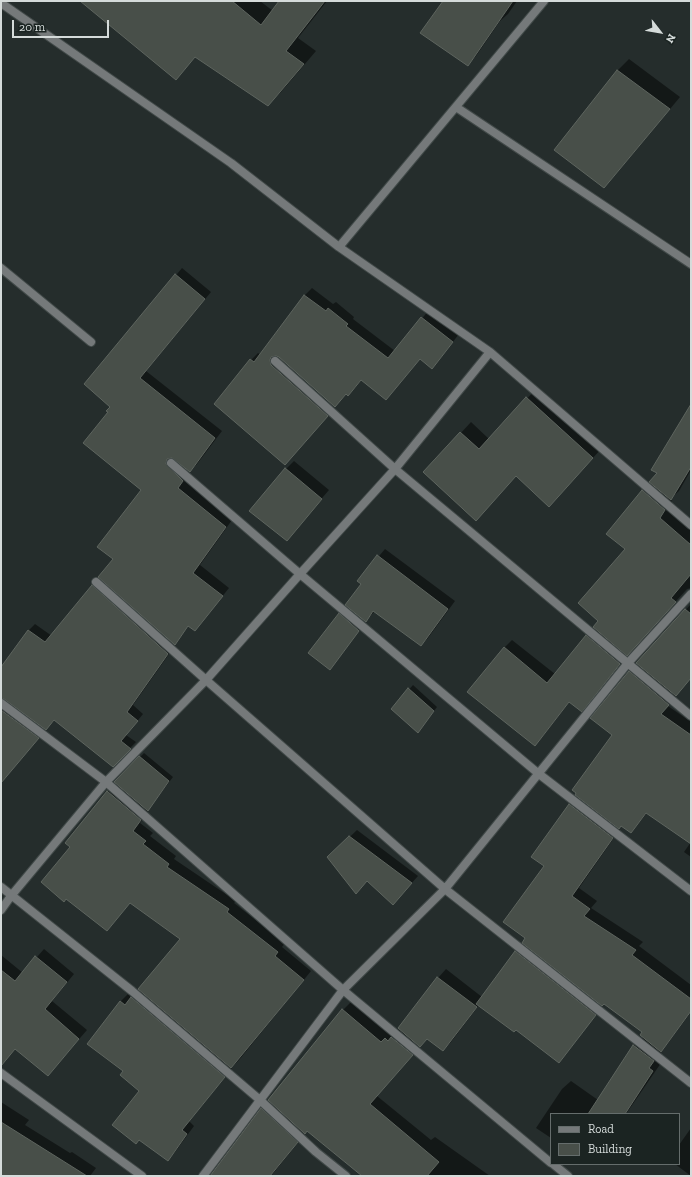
<!DOCTYPE html>
<style>
body{margin:0}
#map{position:relative;width:692px;height:1177px;overflow:hidden;background:#252d2c;font-family:"Zilla Slab",serif}
canvas{display:block}
.frame{position:absolute;inset:0;border:2px solid #d5dbda;pointer-events:none}
.legend{position:absolute;left:550px;top:1113px;width:130px;height:52px;box-sizing:border-box;background:#1b2422;border:1px solid #656d6c;margin:0;padding:5px 7px;list-style:none;font-size:12px;color:#d5dbda}
.legend li{display:flex;align-items:center;gap:8px;height:20px}
.legend b{width:20px;border:1px solid #656d6c}
.north{position:absolute;left:640px;top:12px;width:40px;height:40px;-webkit-text-stroke:3px #1b2422;paint-order:stroke;rotate:121deg;font-size:11px;font-weight:700;line-height:16px;text-align:center;color:#d5dbda}
.north::after{content:'';display:block;margin:auto;width:14px;height:18px;background:#d5dbda;clip-path:polygon(50% 0,100% 100%,50% 72%,0 100%)}
.scale{position:absolute;left:12px;top:20px;width:97px;height:18px;box-sizing:border-box;border:2px solid #d5dbda;border-top:0;padding-left:5px;font-size:12px;line-height:14px;white-space:nowrap;color:#d5dbda;-webkit-text-stroke:3px #1b2422;paint-order:stroke}
</style>
<div id="map">
<canvas width="692" height="1177"></canvas>
<div class="frame"></div>
<ul class="legend">
<li><b style="height:5px;background:#75797a"></b>Road</li>
<li><b style="height:11px;background:#484f49"></b>Building</li>
</ul>
<div class="north">N</div>
<div class="scale">20 m</div>
</div>
<script>
const ctx = document.querySelector('canvas').getContext('2d');
ctx.lineJoin = 'round';
function paint(path, color) {
  ctx.fillStyle = color;
  ctx.fill(path, 'evenodd');
}
function toPath(rows) {
  const path = new Path2D();
  for (const r of rows) {
    path.moveTo(r[0], r[1]);
    for (let i = 2; i < r.length; i += 2) path.lineTo(r[i], r[i + 1]);
  }
  return path;
}
function stroke(path, color, width, dash) {
  ctx.strokeStyle = color;
  ctx.lineWidth = width;
  ctx.lineCap = dash ? 'butt' : 'round';
  ctx.setLineDash(dash || []);
  ctx.stroke(path);
}
paint(toPath([
 [81,1,260,1,273,11,280,1,327,1,298,38,316,51,281,92,268,104,196,56,176,78],
 [444,1,517,1,508,14,500,21,476,56,468,64],
 [629,59,680,97,615,175,604,186,617,71],
 [182,268,211,292,146,371,222,431,197,464,190,471,182,464,181,466,189,473,184,480,232,520,200,565,229,588,201,623,189,625,175,643,114,559,143,490,109,412,111,407,86,384],
 [312,288,333,304,336,302,354,317,353,319,395,351,429,310,459,334,438,361,420,359,386,399,362,379,355,388,348,395,347,393,342,399,276,353,278,358,334,408,285,464,215,403,251,360,258,353,261,355,305,295],
 [537,388,602,448,559,495,517,475,486,509,425,472,471,422,489,439],
 [691,410,691,470,679,491,670,499,672,501,667,510,691,530,691,588,687,589,635,646,590,702,570,701,543,736,535,744,504,648,512,640,555,674,595,627,599,621,626,549,643,491,652,482,658,473],
 [294,461,329,490,286,540,286,469],
 [385,549,455,601,428,638,421,645,375,611,366,620,362,584,358,581],
 [98,580,174,647,133,705,143,714,126,735,136,742,112,766,55,719,52,723,1,696,3,701,44,732,1,781,1,669,29,630,35,624,52,636],
 [691,604,691,678,675,696,676,697,668,706,691,722,691,808,647,813,631,832,621,825,618,828,620,829,579,888,597,901,591,908,643,942,639,946,691,985,691,1012,668,1043,660,1051,661,1052,656,1060,661,1063,626,1114,551,1114,551,1138,536,1128,562,1089,571,1081,598,1100,634,1045,643,1037,643,1032,527,938,546,866,570,805,578,796,614,735,629,672],
 [343,610,362,626,330,669,339,614],
 [413,685,437,707,418,731,392,709],
 [144,753,173,777,147,811,148,812,140,823,153,833,150,836,176,856,174,859,236,901,234,903,285,943,282,947,311,971,239,1060,231,1068,232,1069,189,1121,194,1126,175,1152,168,1160,141,1091,124,1071,120,1002,128,994,132,998,140,990,182,938,131,902,107,930,72,847,66,843,108,791,117,783,116,782],
 [357,830,418,876,400,896,367,880,357,893,329,857],
 [691,842,691,857,684,852],
 [521,947,600,1009,564,1056,516,1029,479,1005,451,1042,443,1050,428,1038,377,1096,431,1140,435,1137,490,1176,364,1176,308,1130,271,1176,223,1176,262,1109,270,1101,343,1010,351,1002,390,1034,393,1031,396,1033,438,978,446,969,482,997],
 [44,949,74,974,52,1001,87,1030,48,1075,15,1048,1,1042,1,955,23,973],
 [1,1102,29,1120,25,1125,70,1153,72,1152,96,1168,90,1176,1,1176],
 [691,1128,691,1176,675,1164,679,1164,679,1145]
]), '#0007');
const building = toPath([
 [80,1,232,1,261,25,279,1,325,1,286,51,304,64,268,106,195,57,176,80,80,1],
 [443,1,513,1,468,66,420,33,443,1],
 [617,70,670,109,604,188,554,150,617,70],
 [175,274,205,299,140,378,215,438,190,472,172,458,167,459,166,464,183,481,178,488,226,527,193,573,223,596,195,631,188,626,175,645,98,577,113,559,97,547,141,490,83,443,108,412,106,411,110,407,84,384,175,274],
 [304,295,326,311,328,308,348,324,346,326,388,358,421,317,453,342,432,369,420,359,386,400,361,380,348,396,346,394,335,407,279,357,276,356,271,357,270,360,271,365,328,416,285,465,214,404,250,359,254,362,304,295],
 [526,397,593,458,549,507,516,476,476,521,423,472,460,432,479,449,526,397],
 [691,404,691,467,671,500,649,482,657,473,651,470,691,404],
 [285,468,322,499,287,541,249,511,285,468],
 [642,490,665,510,660,518,691,545,691,574,671,598,676,602,627,656,593,627,598,621,578,603,625,549,606,534,642,490],
 [377,555,448,609,421,646,373,611,366,622,345,605,361,584,357,581,377,555],
 [92,585,168,654,127,712,138,721,121,741,131,749,113,767,54,720,46,730,4,699,1,698,1,667,28,630,45,642,92,585],
 [685,609,691,614,691,678,676,696,636,663,685,609],
 [339,613,359,631,330,670,308,653,339,613],
 [586,635,620,664,582,712,569,702,535,746,467,692,504,647,547,683,586,635],
 [629,671,669,705,661,714,691,735,691,844,646,813,631,833,621,826,619,829,575,795,576,793,572,790,612,735,590,718,629,671],
 [408,688,434,711,418,733,391,709,408,688],
 [1,710,39,738,1,783,1,710],
 [139,756,169,781,148,811,114,782,139,756],
 [107,791,141,820,133,831,146,841,143,844,169,864,167,867,229,909,227,912,278,952,275,956,304,980,231,1068,138,989,180,939,130,903,107,931,66,899,64,902,41,882,70,847,65,843,107,791],
 [569,804,613,838,572,896,590,909,584,916,636,950,632,955,691,999,691,1011,661,1052,640,1035,642,1032,604,1004,602,1006,522,943,525,938,503,922,544,866,531,857,569,804],
 [349,836,412,883,393,905,367,881,356,894,327,857,349,836],
 [515,951,596,1015,559,1063,516,1030,514,1032,476,1004,515,951],
 [35,956,67,982,45,1009,79,1039,48,1076,15,1049,1,1066,1,970,15,981,35,956],
 [437,977,477,1007,443,1051,427,1039,420,1047,398,1028,437,977],
 [131,997,225,1077,182,1130,187,1134,168,1161,139,1140,136,1144,112,1125,139,1091,120,1075,123,1071,87,1044,120,1001,125,1005,131,997],
 [342,1009,381,1042,385,1038,388,1041,391,1037,413,1055,370,1104,439,1162,427,1176,362,1176,307,1131,305,1134,268,1100,342,1009],
 [633,1045,654,1061,649,1068,653,1071,625,1114,588,1114,633,1045],
 [261,1108,298,1142,270,1176,210,1176,261,1108],
 [1,1122,87,1176,1,1176,1,1122]
]);
paint(building, '#484f49');
stroke(building, '#5e655f', 1);
const lane = toPath([
 [1,268,91,342]
]);
const street = toPath([
 [1,3,231,163,339,247,490,352,691,525],
 [456,107,691,264],
 [339,247,544,1],
 [275,361,395,469,691,716],
 [171,463,300,574,539,774,691,891],
 [96,582,206,680,445,889,691,1083],
 [1,703,106,782,343,990,551,1163],
 [1,887,132,991,260,1100,316,1152,346,1176],
 [1,910,11,896,106,782,206,680,300,574,395,469,490,352],
 [1,1073,142,1176],
 [553,1164,568,1176],
 [203,1176,343,990,445,889,628,663,691,594]
]);
stroke(lane, '#414948', 10);
stroke(street, '#414948', 10);
stroke(lane, '#75797a', 8);
stroke(street, '#75797a', 8);
</script>
